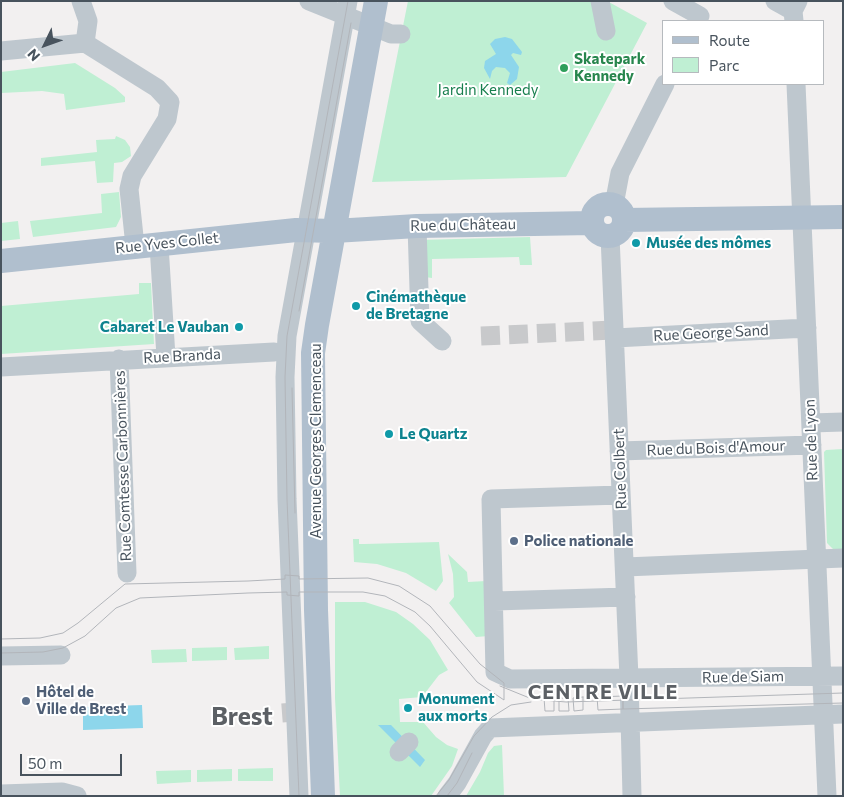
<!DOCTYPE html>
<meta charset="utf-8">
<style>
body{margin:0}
#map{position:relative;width:844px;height:797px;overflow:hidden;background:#f2f0f0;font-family:Commissioner,sans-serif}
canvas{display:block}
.frame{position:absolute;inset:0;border:2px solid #48535d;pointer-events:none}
.legend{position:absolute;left:662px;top:20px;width:162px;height:65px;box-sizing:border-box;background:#fff;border:1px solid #b6babe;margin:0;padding:6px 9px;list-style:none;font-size:15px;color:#48535d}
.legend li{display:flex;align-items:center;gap:10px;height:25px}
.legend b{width:25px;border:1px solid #b6babe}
.north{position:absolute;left:20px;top:20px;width:50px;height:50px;-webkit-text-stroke:4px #fff;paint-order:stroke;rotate:228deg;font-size:14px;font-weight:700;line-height:20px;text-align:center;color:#48535d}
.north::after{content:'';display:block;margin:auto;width:18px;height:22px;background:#48535d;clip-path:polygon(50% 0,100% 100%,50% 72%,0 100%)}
.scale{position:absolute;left:20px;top:754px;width:102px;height:22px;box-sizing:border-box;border:2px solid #48535d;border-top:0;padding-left:6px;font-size:15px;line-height:18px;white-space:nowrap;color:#48535d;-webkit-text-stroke:4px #fff;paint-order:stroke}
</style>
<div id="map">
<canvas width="844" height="797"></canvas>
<div class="frame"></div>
<ul class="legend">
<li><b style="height:6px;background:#b0bfce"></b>Route</li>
<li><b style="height:14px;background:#bfefd3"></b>Parc</li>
</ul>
<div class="north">N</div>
<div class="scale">50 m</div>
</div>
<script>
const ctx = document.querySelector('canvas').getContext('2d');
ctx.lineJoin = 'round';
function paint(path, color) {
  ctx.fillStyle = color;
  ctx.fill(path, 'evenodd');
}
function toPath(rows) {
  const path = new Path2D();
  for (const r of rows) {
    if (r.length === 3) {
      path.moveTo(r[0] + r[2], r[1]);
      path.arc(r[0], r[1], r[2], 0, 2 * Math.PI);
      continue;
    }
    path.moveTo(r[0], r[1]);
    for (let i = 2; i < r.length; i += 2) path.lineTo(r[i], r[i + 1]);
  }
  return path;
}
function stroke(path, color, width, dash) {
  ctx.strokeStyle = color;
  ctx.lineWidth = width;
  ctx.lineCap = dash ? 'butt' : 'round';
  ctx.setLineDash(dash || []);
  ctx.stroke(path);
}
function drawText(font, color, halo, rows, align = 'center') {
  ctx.font = font + ' Commissioner,sans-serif';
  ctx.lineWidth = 4;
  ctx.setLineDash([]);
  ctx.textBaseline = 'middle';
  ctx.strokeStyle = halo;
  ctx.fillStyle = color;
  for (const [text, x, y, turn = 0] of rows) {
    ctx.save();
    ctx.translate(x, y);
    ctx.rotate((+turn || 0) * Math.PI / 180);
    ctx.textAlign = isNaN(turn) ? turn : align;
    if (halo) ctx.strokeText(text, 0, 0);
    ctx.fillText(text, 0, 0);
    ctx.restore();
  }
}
paint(toPath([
 [408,1,607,1,647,23,566,177,372,182],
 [75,63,115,88,125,97,125,102,66,110,64,94,42,91,1,93,1,72],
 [116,136,125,140,130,147,131,156,122,162,114,163,113,182,97,183,95,161,41,166,41,158,97,152,96,140,115,139],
 [119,192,121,217,116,227,33,237,30,221,102,213,101,194],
 [18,221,20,239,1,241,1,223],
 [530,237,532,265,520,265,519,257,432,259,432,278,418,276,419,240],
 [139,283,151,283,154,344,1,354,1,306,139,294],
 [843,449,843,550,833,549,827,543,824,452,826,450],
 [353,539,359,539,359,544,364,544,439,542,443,581,436,591,406,573,377,564,354,562],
 [448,554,467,572,468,582,486,581,489,636,476,637,449,603,454,597,453,574],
 [335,602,365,602,396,612,413,624,430,640,448,670,439,675,422,697,399,699,400,722,423,722,436,737,447,745,458,749,452,766,431,796,340,796,335,698],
 [269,646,269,659,235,660,234,648],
 [227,647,227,660,192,661,192,648],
 [186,649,187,662,152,663,151,650],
 [502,745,504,796,466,796,480,772,488,753,494,746],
 [273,768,273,781,238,781,238,769],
 [232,769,232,781,197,782,197,770],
 [191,770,191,782,157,784,156,771]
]), '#bfefd3');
paint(toPath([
 [505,37,512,39,522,52,521,55,513,53,511,55,519,67,517,79,510,85,507,83,510,73,505,68,496,67,492,71,490,79,484,68,485,61,496,54,490,44,495,39],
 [142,705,143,728,83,730,83,707],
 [378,725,391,725,425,760,420,767]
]), '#8dd6eb');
stroke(toPath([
 [481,336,614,330],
 [282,713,335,709]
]), '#c8c9cb', 19, [19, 9]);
stroke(toPath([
 [81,1,88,21,85,43],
 [309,1,391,34,401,34],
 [600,1,606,31],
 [673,1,700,16],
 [775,1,793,11],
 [794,21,793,11,798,1],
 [1,51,85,43,157,88,170,102,167,119,132,176,129,189,135,246],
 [796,84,827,796],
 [614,205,620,173,665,84],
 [417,226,420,321,442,341],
 [610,236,629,678,632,796],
 [159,245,166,357],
 [615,338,807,328],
 [119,359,127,573],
 [1,367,274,352],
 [811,423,843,422],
 [619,451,812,445],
 [621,495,491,499,495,672,510,679,843,676],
 [625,567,843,558],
 [495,601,626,597],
 [1,656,61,655],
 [399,752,409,742],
 [1,794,62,792,77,796],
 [299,796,287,499,285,377,287,336,348,1],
 [447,796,457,783,483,736,490,728,843,714]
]), '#bec7ce', 19);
stroke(toPath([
 [608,220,16],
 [624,220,843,217],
 [1,261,296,230,334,231,417,226,592,223],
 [323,796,316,610,313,353,317,325,376,1]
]), '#b0bfce', 24);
stroke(toPath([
 [299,311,351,23],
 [292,388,295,513],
 [1,639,40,638,63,633,78,623,125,584,248,581,285,579,285,575,299,576,299,579,368,578,399,586,430,606,480,664,504,683,504,700,477,682,430,626,415,612,385,596,363,592,299,592,299,596,287,595,287,592,248,593,140,598,116,608,85,636,63,648,43,652,1,653],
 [500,686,532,699,566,702,843,693],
 [623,696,623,709,598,710,597,697,623,696],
 [625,696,623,696,623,709,843,703],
 [583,697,583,710,574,711,573,698,583,697],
 [544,698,554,698,554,711,545,711,544,698],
 [559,698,568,698,569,711,559,711,559,698],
 [299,796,287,499,285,377,287,336,348,1],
 [436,796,449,780,474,736,492,717,511,705,531,702],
 [447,796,457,783,472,753]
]), '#b2b5ba', 1);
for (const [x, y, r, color] of [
 [564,68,5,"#2e9e5b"],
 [636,243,5,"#0f9aa8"],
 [356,306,5,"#0f9aa8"],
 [239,327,5,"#0f9aa8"],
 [389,434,5,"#0f9aa8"],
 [514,541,5,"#5c6f8a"],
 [26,701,5,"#5c6f8a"],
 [408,708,5,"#0f9aa8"]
]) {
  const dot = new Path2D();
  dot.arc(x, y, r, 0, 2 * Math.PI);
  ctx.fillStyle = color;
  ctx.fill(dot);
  stroke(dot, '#fff', 2);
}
drawText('bold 15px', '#27864d', '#fff', [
 ["Skatepark",574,59],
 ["Kennedy",574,76]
], 'left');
drawText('15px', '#187f4e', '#fff', [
 ["Jardin Kennedy",488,90]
]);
drawText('15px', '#48535d', '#fff', [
 ["Rue du Château",463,225,-1],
 ["Rue Yves Collet",167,243,-6],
 ["Rue George Sand",711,333,-3],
 ["Rue Branda",182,356,-3],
 ["Rue de Lyon",811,440,-92],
 ["Avenue Georges Clemenceau",316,441,-90],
 ["Rue du Bois d'Amour",716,448,-2],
 ["Rue Comtesse Carbonnières",123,466,-92],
 ["Rue Colbert",620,469,-92],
 ["Rue de Siam",743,677,-1]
]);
drawText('bold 15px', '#0d838f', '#fff', [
 ["Musée des mômes",646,243],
 ["Cinémathèque",366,297],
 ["de Bretagne",366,314],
 ["Cabaret Le Vauban",229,327,"right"],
 ["Le Quartz",399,434],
 ["Monument",418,699],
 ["aux morts",418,716]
], 'left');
drawText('bold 15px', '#4e5e75', '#fff', [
 ["Police nationale",524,541],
 ["Hôtel de",36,692],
 ["Ville de Brest",36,709]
], 'left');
ctx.letterSpacing = '1px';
drawText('bold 20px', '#5c6065', '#fff', [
 ["CENTRE VILLE",603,692]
]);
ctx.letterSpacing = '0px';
drawText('bold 25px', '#5c6065', '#fff', [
 ["Brest",242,717]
]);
</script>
